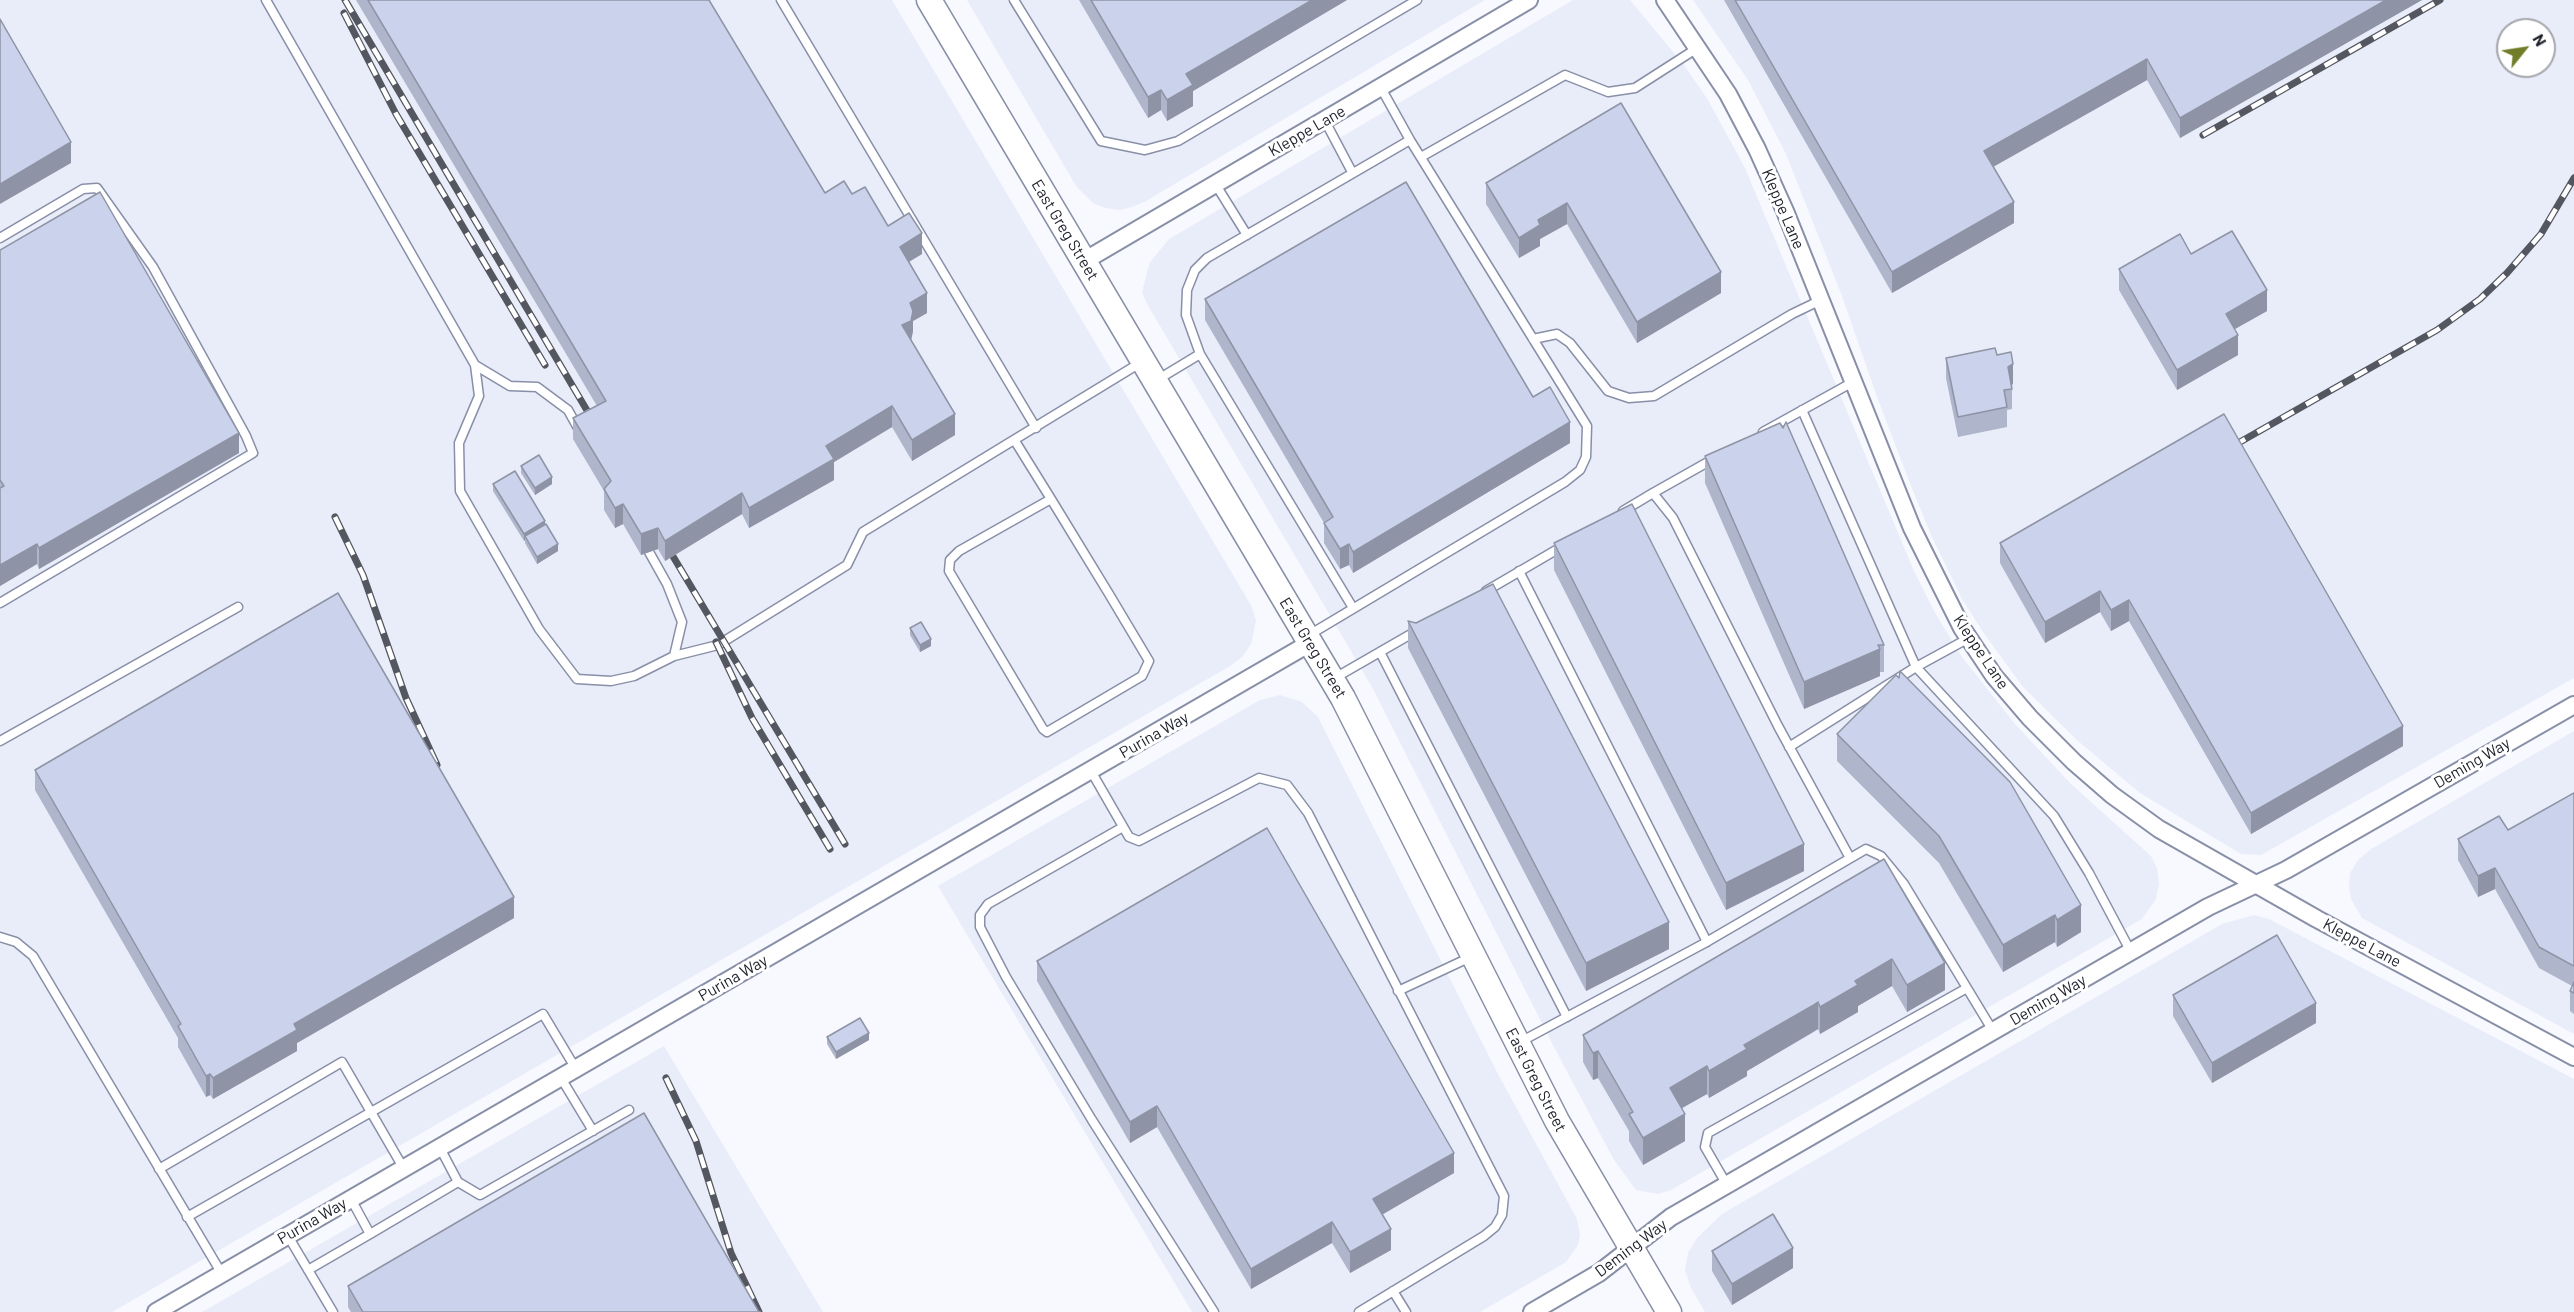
<!DOCTYPE html>
<style>
body{margin:0}
#map{position:relative;width:2574px;height:1312px;overflow:hidden;background:#f7f9fe;font-family:Barlow,sans-serif}
canvas{display:block}
.north{position:absolute;left:2496px;top:18px;width:60px;height:60px;box-sizing:border-box;background:#fff;border:2px solid #a5a6aa;border-radius:50%;rotate:60deg;font-size:16px;font-weight:700;line-height:24px;text-align:center;color:#1e212a}
.north::after{content:'';display:block;margin:auto;width:21px;height:27px;background:#717d29;clip-path:polygon(50% 0,100% 100%,50% 72%,0 100%)}
</style>
<div id="map">
<canvas width="2574" height="1312"></canvas>
<div class="north">N</div>
</div>
<script>
const ctx = document.querySelector('canvas').getContext('2d');
ctx.lineJoin = 'round';
function paint(path, color) {
  ctx.fillStyle = color;
  ctx.fill(path, 'evenodd');
}
function toPath(rows) {
  const path = new Path2D();
  for (const r of rows) {
    path.moveTo(r[0], r[1]);
    for (let i = 2; i < r.length; i += 2) path.lineTo(r[i], r[i + 1]);
  }
  return path;
}
function stroke(path, color, width, dash) {
  ctx.strokeStyle = color;
  ctx.lineWidth = width;
  ctx.lineCap = dash ? 'butt' : 'round';
  ctx.setLineDash(dash || []);
  ctx.stroke(path);
}
function drawText(font, color, halo, rows, align = 'center') {
  ctx.font = font + ' Barlow,sans-serif';
  ctx.lineWidth = 6;
  ctx.setLineDash([]);
  ctx.textBaseline = 'middle';
  ctx.strokeStyle = halo;
  ctx.fillStyle = color;
  for (const [text, x, y, turn = 0] of rows) {
    ctx.save();
    ctx.translate(x, y);
    ctx.rotate((+turn || 0) * Math.PI / 180);
    ctx.textAlign = isNaN(turn) ? turn : align;
    if (halo) ctx.strokeText(text, 0, 0);
    ctx.fillText(text, 0, 0);
    ctx.restore();
  }
}
paint(toPath([
 [0,0,892,0,1252,607,1256,621,1251,644,1242,657,1230,666,112,1312,0,1312],
 [967,0,1485,0,1146,201,1132,207,1120,210,1105,208,1093,203,1076,186],
 [1573,0,1630,0,1684,65,1708,100,1745,168,1914,571,1934,611,1962,657,2015,724,2070,783,2151,856,2157,868,2159,884,2156,899,2142,919,1671,1190,1658,1194,1636,1190,1614,1160,1554,1047,1372,687,1146,302,1142,292,1150,262,1169,239],
 [1693,0,2574,0,2574,678,2261,855,2241,854,2140,793,2078,741,2023,687,1983,632,1962,599,1932,537,1909,481,1877,397,1842,296,1786,154,1748,80],
 [2508,30,2544,30,2544,66,2508,66],
 [1280,695,1302,702,1318,717,1499,1076,1577,1219,1580,1235,1578,1245,1566,1262,1480,1312,1192,1312,938,886,1260,700],
 [2574,731,2574,1034,2362,918,2351,899,2349,887,2350,873,2358,860,2371,849],
 [2254,915,2269,919,2574,1079,2574,1312,1705,1312,1691,1288,1685,1270,1688,1253,1697,1238,1722,1214,2222,924],
 [664,1046,823,1312,202,1312]
]), '#e9edfa');
const service = toPath([
 [266,0,475,365,479,396,459,443,460,491,539,629,577,679,611,681,634,676,674,656,682,622,667,584,644,543],
 [781,0,1036,428],
 [1014,0,1101,141,1145,150,1178,141,1417,0],
 [1381,88,1410,140],
 [1325,121,1352,172],
 [1421,157,1565,75,1608,92,1635,88,1699,47],
 [1216,185,1247,235],
 [0,238,83,189,97,188,153,267,246,436,253,453,0,603],
 [1533,339,1557,334,1570,343,1608,391,1629,398,1654,396,1792,314,1821,300],
 [475,365,510,386,537,387,568,410,578,428],
 [1157,380,1200,354],
 [1802,410,1916,667,2054,816,2089,873,2131,952],
 [1763,432,1853,382],
 [1015,441,1051,499,1109,594,1149,661,1142,676,1047,732,1043,729,949,571,950,560,959,551,1051,499],
 [1653,493,1715,458],
 [1623,511,1653,493,1673,518,1778,726,1850,858],
 [1519,571,1707,942],
 [1486,591,1563,546],
 [1309,635,1565,482,1580,470,1586,457,1587,426,1410,140,1207,258,1195,270,1187,290,1186,315,1200,354,1353,608],
 [1380,652,1567,1017],
 [674,656,718,645,847,565,863,532,1140,363],
 [1333,679,1418,630],
 [0,741,238,607],
 [1789,747,1916,667,1969,638],
 [1091,771,1129,837,1139,841,1259,778,1287,785,1308,813,1504,1196,1502,1215,1495,1227,1484,1236,1359,1312],
 [1123,827,988,904,980,915,980,927,1006,977,1092,1120,1214,1312],
 [0,937,16,942,33,956,222,1274],
 [1398,991,1473,956],
 [1520,1042,1703,944,1866,849,1881,856,1904,884,1993,1031],
 [561,1078,593,1131],
 [440,1148,458,1182,480,1195,629,1110],
 [159,1169,342,1062,404,1169],
 [1727,1185,1705,1147,1708,1133,1967,988],
 [351,1199,370,1234,458,1182],
 [187,1217,543,1014,576,1069],
 [288,1236,333,1312],
 [308,1270,370,1234],
 [1393,1291,1406,1312]
]);
const minor = toPath([
 [1665,0,1728,94,1757,149,1785,211,1912,528,1962,628,1994,676,2030,718,2074,762,2112,795,2159,829,2317,919,2574,1057],
 [1084,261,1529,0],
 [156,1312,1310,643],
 [1532,1312,1599,1273,1671,1217,2208,907,2286,870,2574,705]
]);
const secondary = toPath([
 [929,0,1343,698,1557,1121,1669,1312]
]);
stroke(service, '#888fa7', 11);
stroke(minor, '#888fa7', 20);
stroke(secondary, '#888fa7', 27);
stroke(service, '#fff', 8);
stroke(minor, '#fff', 16);
stroke(secondary, '#fff', 24);
const rail = toPath([
 [345,0,595,424],
 [344,13,396,114,545,365],
 [2203,135,2440,0],
 [2233,446,2437,330,2480,299,2507,273,2541,234,2574,178],
 [335,517,363,575,406,698,437,765],
 [665,543,845,844],
 [716,642,752,718,830,849],
 [666,1078,696,1141,731,1253,759,1312]
]);
stroke(rail, '#54575f', 7);
stroke(rail, '#fff', 4.5, [14]);
paint(toPath([
 [356,0,709,0,825,193,852,194,888,226,922,254,909,262,927,313,913,321,913,331,911,340,955,435,912,461,892,427,834,462,834,480,749,528,742,514,665,561,658,549,641,555,623,524,615,528,604,510,604,491,573,439,573,418,597,406],
 [1079,0,1347,0,1193,91,1193,106,1167,121,1161,110,1148,118],
 [1724,0,2422,0,2180,138,2147,80,1993,167,2014,223,1892,293],
 [1621,103,1721,293,1637,343,1567,224,1540,239,1540,246,1519,258,1486,204,1486,183],
 [0,250,239,453,39,569,37,564,0,586],
 [2191,254,2267,311,2235,329,2238,355,2177,390,2119,290,2119,269],
 [1205,299,1533,397,1570,443,1353,573,1349,565,1340,569,1324,543,1324,523,1205,320],
 [1997,355,2013,384,2012,385,2012,409,2007,410,2007,427,1958,437,1946,378,1946,358],
 [2224,414,2403,746,2251,834,2129,621,2111,631,2100,612,2045,643,2000,563,2000,543],
 [1705,456,1884,645,1884,672,1880,672,1880,676,1804,709,1705,483],
 [521,466,552,484,535,495,521,473],
 [493,484,545,524,558,551,537,564,525,543,525,540,524,541,493,491],
 [1554,543,1804,871,1726,910,1554,570],
 [1408,621,1669,949,1586,991,1408,648],
 [910,628,931,646,920,652,910,635],
 [1837,734,2081,932,2057,947,2055,942,2003,972,1939,863,1837,761],
 [35,770,514,918,297,1043,297,1051,213,1099,210,1095,206,1097,178,1047,178,1038,35,790],
 [2574,793,2574,1014,2570,1011,2570,991,2572,986,2539,968,2495,889,2478,897,2458,860,2458,839,2508,830],
 [1884,859,1945,990,1907,1012,1892,986,1858,1006,1858,1012,1820,1034,1818,1029,1812,1033,1747,1071,1747,1076,1709,1098,1707,1094,1681,1108,1685,1141,1643,1165,1629,1141,1629,1131,1598,1078,1593,1080,1583,1062,1583,1035],
 [1037,961,1454,1173,1382,1214,1391,1250,1350,1273,1332,1243,1251,1289,1157,1127,1130,1143,1037,981],
 [2173,995,2316,1023,2212,1083,2173,1016],
 [827,1037,869,1040,836,1059,827,1044],
 [1712,1251,1793,1268,1732,1305,1712,1271],
 [348,1286,759,1312,351,1312,348,1307]
]), '#afb5cb');
paint(toPath([
 [1312,0,1347,0,1193,91,1193,106,1167,121,1167,100,1186,74],
 [2386,0,2422,0,2180,138,2180,118],
 [2147,59,2147,80,1984,172,1984,151],
 [1161,90,1161,110,1148,118,1148,97],
 [71,142,71,163,0,204,0,184],
 [2014,202,2014,223,1892,293,1892,272],
 [1567,203,1567,224,1540,239,1540,246,1519,258,1519,238,1538,220],
 [922,233,922,254,900,267,900,247],
 [1721,272,1721,293,1637,343,1637,322],
 [2267,290,2267,311,2226,334,2226,314],
 [927,293,927,313,913,321,913,331,911,341,902,325,910,303],
 [2238,335,2238,355,2177,390,2177,370],
 [2013,364,2013,384,2008,387,2008,367],
 [892,406,892,427,834,462,834,480,749,528,749,508,826,446],
 [955,414,955,435,912,461,912,440],
 [1570,422,1570,443,1353,573,1353,552],
 [239,433,239,453,39,569,39,548],
 [552,477,552,484,535,495,535,488],
 [742,493,742,514,665,561,665,541],
 [623,504,623,524,615,528,615,508],
 [545,521,545,528,525,536,525,540,524,541,524,534],
 [658,528,658,549,641,555,641,534],
 [37,544,37,564,0,586,0,565],
 [558,544,558,551,537,564,537,557],
 [1349,544,1349,565,1340,569,1340,549],
 [2100,591,2100,612,2045,643,2045,622],
 [2129,600,2129,621,2111,631,2111,610],
 [931,639,931,646,920,652,920,645],
 [1880,649,1880,676,1804,709,1804,682],
 [2403,726,2403,746,2251,834,2251,813],
 [1804,844,1804,871,1726,910,1726,883],
 [2495,868,2495,889,2478,897,2478,876],
 [514,897,514,918,297,1043,297,1051,213,1099,213,1078,294,1024],
 [2081,905,2081,932,2057,947,2057,920],
 [2055,915,2055,942,2003,972,2003,945],
 [1669,922,1669,949,1586,991,1586,963],
 [1892,959,1892,986,1858,1006,1858,1012,1820,1034,1820,1007,1855,981],
 [1945,963,1945,990,1907,1012,1907,985],
 [1818,1002,1818,1029,1747,1071,1747,1076,1709,1098,1709,1071,1744,1045],
 [2316,1003,2316,1023,2212,1083,2212,1063],
 [869,1033,869,1040,836,1059,836,1052],
 [1598,1051,1598,1078,1593,1080,1593,1053],
 [1707,1066,1707,1094,1670,1115,1670,1088],
 [210,1074,210,1095,206,1097,206,1076],
 [1157,1106,1157,1127,1130,1143,1130,1122],
 [1685,1114,1685,1141,1643,1165,1643,1138],
 [1454,1153,1454,1173,1373,1220,1373,1199],
 [1332,1222,1332,1243,1251,1289,1251,1269],
 [1391,1229,1391,1250,1350,1273,1350,1252],
 [1793,1248,1793,1268,1732,1305,1732,1284]
]), '#8e94a5');
const building = toPath([
 [368,0,709,0,825,193,844,181,852,194,865,187,888,226,909,213,922,233,900,247,927,293,910,303,913,311,911,321,902,325,955,414,912,440,892,406,826,446,834,459,749,508,742,493,665,541,658,528,641,534,623,504,615,508,604,489,611,481,573,418,606,401,368,0],
 [1091,0,1312,0,1186,74,1193,85,1167,100,1161,90,1148,97,1091,0],
 [1735,0,2386,0,2180,118,2147,59,1984,151,2014,202,1892,272,1735,0],
 [0,19,71,142,0,184,0,19],
 [1621,103,1721,272,1637,322,1567,203,1538,220,1540,225,1519,238,1486,183,1621,103],
 [1406,182,1533,397,1550,387,1570,422,1353,552,1349,544,1340,549,1324,523,1333,517,1205,299,1406,182],
 [100,192,239,433,39,548,37,544,0,565,0,488,4,486,0,480,0,250,100,192],
 [2232,231,2267,290,2226,314,2238,335,2177,370,2119,269,2180,234,2191,254,2232,231],
 [1995,348,1997,355,2011,352,2013,364,2008,367,2012,389,2004,390,2007,407,1958,417,1946,358,1995,348],
 [2224,414,2403,726,2251,813,2129,600,2111,610,2100,591,2045,622,2000,543,2224,414],
 [1786,422,1884,645,1878,645,1880,649,1804,682,1705,456,1780,423,1783,428,1786,422],
 [539,455,552,477,535,488,521,466,539,455],
 [515,471,545,521,524,534,493,484,515,471],
 [1632,504,1804,844,1726,883,1554,543,1632,504],
 [546,524,558,544,537,557,525,536,546,524],
 [1493,584,1669,922,1586,963,1408,621,1416,623,1493,584],
 [338,593,514,897,294,1024,297,1030,213,1078,210,1074,206,1076,178,1026,181,1024,35,770,338,593],
 [921,622,931,639,920,645,910,628,921,622],
 [1900,671,2010,782,2081,905,2057,920,2055,915,2003,945,1939,836,1837,734,1896,675,1899,678,1900,671],
 [2574,793,2574,966,2539,947,2495,868,2478,876,2458,839,2499,816,2508,830,2574,793],
 [1267,828,1454,1153,1373,1199,1391,1229,1350,1252,1332,1222,1251,1269,1157,1106,1130,1122,1037,961,1267,828],
 [1884,859,1945,963,1907,985,1892,959,1855,981,1858,985,1820,1007,1818,1002,1812,1006,1744,1045,1747,1049,1709,1071,1707,1066,1670,1088,1685,1114,1643,1138,1629,1114,1633,1112,1598,1051,1593,1053,1583,1035,1884,859],
 [2277,935,2316,1003,2212,1063,2173,995,2277,935],
 [2574,982,2574,993,2570,991,2574,982],
 [860,1018,869,1033,836,1052,827,1037,860,1018],
 [644,1113,759,1312,363,1312,348,1286,644,1113],
 [1773,1214,1793,1248,1732,1284,1712,1251,1773,1214]
]);
paint(building, '#cbd3ec');
stroke(building, '#8e94a5', 1.5);
drawText('16px', '#1e212a', '#fff', [
 ["Kleppe Lane",1307,131,-30],
 ["Kleppe Lane",1783,209,67],
 ["East Greg Street",1065,230,59],
 ["East Greg Street",1313,648,59],
 ["Kleppe Lane",1981,652,56],
 ["Purina Way",1154,735,-30],
 ["Deming Way",2472,763,-30],
 ["Kleppe Lane",2362,943,28],
 ["Purina Way",733,978,-30],
 ["Deming Way",2048,1000,-30],
 ["East Greg Street",1536,1080,63],
 ["Purina Way",312,1221,-30],
 ["Deming Way",1631,1248,-37]
]);
</script>
